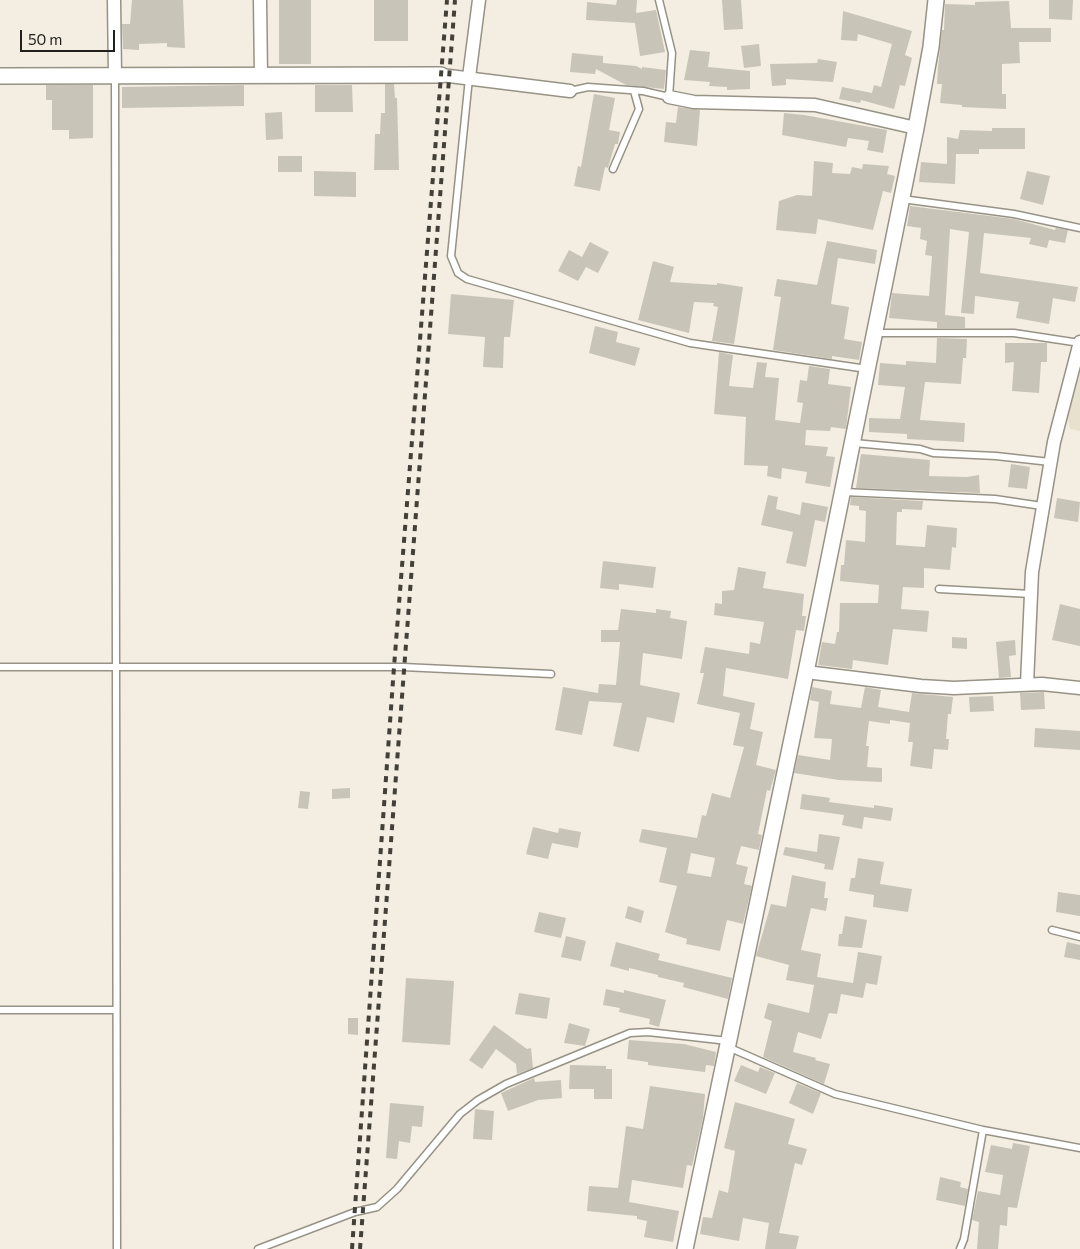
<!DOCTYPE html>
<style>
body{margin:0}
#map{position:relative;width:1080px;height:1249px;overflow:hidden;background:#f3eee1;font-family:Commissioner,sans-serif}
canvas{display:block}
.scale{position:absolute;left:20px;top:30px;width:95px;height:22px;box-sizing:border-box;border:2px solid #22201b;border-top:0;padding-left:6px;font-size:15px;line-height:18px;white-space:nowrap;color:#22201b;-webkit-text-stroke:4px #f3eee1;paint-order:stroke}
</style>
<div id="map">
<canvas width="1080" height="1249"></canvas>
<div class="scale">50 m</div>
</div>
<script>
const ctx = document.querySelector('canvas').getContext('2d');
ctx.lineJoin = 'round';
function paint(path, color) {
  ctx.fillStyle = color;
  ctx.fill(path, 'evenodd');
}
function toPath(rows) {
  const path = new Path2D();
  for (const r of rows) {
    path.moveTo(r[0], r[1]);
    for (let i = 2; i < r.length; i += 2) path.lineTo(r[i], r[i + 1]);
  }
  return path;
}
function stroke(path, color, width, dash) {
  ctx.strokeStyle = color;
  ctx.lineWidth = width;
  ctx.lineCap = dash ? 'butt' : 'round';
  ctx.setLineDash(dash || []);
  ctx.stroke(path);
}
paint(toPath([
 [1080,372,1080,431,1070,429,1067,417]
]), '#e8e1cd');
paint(toPath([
 [132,0,183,0,185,48,167,47,167,43,139,44,139,50,123,49,122,24,130,24],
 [279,0,311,0,311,64,279,64],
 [374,0,408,0,408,41,374,41],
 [617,0,637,0,636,13,656,10,665,52,640,56,635,23,586,20,587,2,616,5],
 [722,0,741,0,743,29,724,30],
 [1049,0,1073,0,1072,20,1049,19],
 [1009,1,1011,28,1051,28,1051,42,1019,42,1020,63,1002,64,1002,94,1006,94,1006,109,962,107,962,105,940,103,942,84,937,84,938,67,942,30,944,30,945,4,975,5,975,2],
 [843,11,912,31,905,55,912,58,905,86,900,85,894,109,861,100,860,103,839,99,842,87,872,93,874,85,881,87,892,44,858,34,857,41,841,40],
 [759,44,761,66,744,68,741,46],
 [690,50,710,52,708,67,750,71,750,89,727,90,727,87,709,86,710,82,684,80],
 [572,53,603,56,603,63,636,66,642,69,642,67,666,70,664,89,626,85,596,69,595,74,570,72],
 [818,59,837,62,833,82,786,79,786,85,772,86,770,64,817,63],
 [385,84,394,84,395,98,397,98,399,170,374,170,375,134,380,134,381,113,385,113],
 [46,85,93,85,93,138,69,139,69,130,52,130,52,100,46,100],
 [244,85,244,106,122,108,122,87],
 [315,85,352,85,353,112,315,112],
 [594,94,615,98,609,130,620,132,618,144,615,144,608,168,605,167,600,191,574,186,578,166,581,167],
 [678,107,700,110,697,146,664,142,666,122,676,123],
 [282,112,283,139,266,140,265,113],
 [784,113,804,115,887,130,883,153,867,150,869,141,848,138,846,147,782,135],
 [992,128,1025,128,1025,149,979,149,979,154,956,154,955,184,919,182,921,162,947,164,947,137,958,139,960,130,992,131],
 [278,156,302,156,302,172,278,172],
 [814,161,833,163,832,173,850,174,852,167,862,169,863,164,889,166,887,174,895,176,891,193,883,191,873,230,818,219,816,234,776,230,779,201,797,195,812,196],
 [314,171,356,172,356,197,314,196],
 [1027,171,1050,176,1043,205,1020,199],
 [910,206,1014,219,1055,230,1056,228,1068,230,1065,243,1049,240,1047,248,1029,244,1031,238,984,233,980,273,1078,287,1075,302,1053,298,1049,324,1016,318,1019,302,975,296,974,314,961,313,969,232,950,229,945,315,965,317,965,328,937,328,937,322,889,318,892,293,929,296,932,256,925,255,927,241,920,239,921,228,907,226],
 [827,241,877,250,875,264,838,258,831,304,849,307,844,339,862,342,859,360,832,356,832,359,773,350,781,297,774,296,777,279,817,285],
 [590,242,609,252,598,273,586,267,578,281,558,271,569,250,582,257],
 [653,261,674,267,670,282,717,285,717,283,743,287,734,344,712,341,718,307,713,306,714,303,694,302,689,333,638,320],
 [451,294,514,300,510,337,504,337,503,368,483,367,485,337,448,334],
 [595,326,618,332,616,342,640,348,635,366,589,353],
 [937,338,967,339,966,358,963,358,961,384,925,382,920,420,965,423,964,442,907,439,907,434,869,432,869,418,900,419,905,387,878,385,880,363,906,365,906,361,936,363],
 [1005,343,1047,343,1047,362,1041,362,1039,393,1012,391,1014,362,1005,363],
 [719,352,733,355,729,386,753,388,757,362,767,363,765,377,779,378,775,420,800,423,803,403,797,402,800,380,807,381,809,366,830,369,828,384,851,387,846,429,831,427,830,431,806,430,805,445,828,447,826,456,835,457,830,487,805,483,807,472,782,468,781,479,767,476,768,466,744,465,746,417,714,414],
 [861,454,930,460,929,476,967,477,979,475,980,493,856,488],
 [1011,464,1030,467,1027,489,1008,487],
 [768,495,778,497,776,509,800,515,802,502,828,507,825,522,815,520,806,567,786,563,793,532,761,525],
 [851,497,923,501,922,510,902,509,902,512,897,512,896,545,925,547,927,525,957,528,956,548,952,547,950,570,924,568,924,588,903,587,901,609,929,611,927,632,893,629,888,665,853,660,852,669,818,665,822,642,835,644,837,632,839,632,840,603,878,603,879,585,840,581,841,565,844,565,846,540,865,542,866,511,859,510,859,506,850,505],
 [1057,498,1080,502,1078,522,1054,518],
 [603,561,656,567,653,588,619,584,619,590,600,588],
 [738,567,766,572,763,588,804,594,802,616,806,616,804,631,796,630,788,679,726,668,723,696,755,703,750,729,763,732,756,765,776,770,770,791,767,790,758,834,762,835,759,850,741,846,736,864,748,867,744,884,752,886,743,924,727,920,720,951,686,944,687,939,665,932,677,886,659,882,667,848,639,842,642,829,697,838,702,815,706,816,712,793,730,798,744,747,733,745,740,713,697,704,704,673,700,673,705,647,749,654,750,642,760,644,764,622,714,615,715,603,722,604,722,591,734,590],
 [691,853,715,858,711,877,687,873],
 [1060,604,1080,609,1080,646,1052,640],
 [621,609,656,613,656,609,671,611,670,618,687,621,682,659,643,653,640,685,680,693,674,723,647,717,639,752,613,746,622,703,589,701,582,735,555,730,563,687,598,693,599,684,616,685,620,642,601,642,601,630,618,630],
 [952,637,967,638,967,649,952,648],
 [1015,640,1016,655,1009,656,1011,677,999,678,996,642],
 [812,687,832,691,830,704,861,708,865,687,881,690,878,707,909,712,912,693,953,697,951,714,948,714,946,739,949,739,948,750,934,749,932,769,910,766,913,742,908,742,910,723,890,720,890,724,869,721,866,746,869,746,867,767,882,768,882,782,839,780,794,773,798,755,830,760,832,739,814,738,819,702,810,700],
 [1044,692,1045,709,1021,710,1020,693],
 [993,696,994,711,970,712,969,697],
 [1035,728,1080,731,1080,750,1034,747],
 [350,788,350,798,332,799,332,789],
 [300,791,310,792,308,809,298,808],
 [802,794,830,798,829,802,874,808,874,805,893,808,891,821,864,817,862,829,842,825,844,815,800,809],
 [533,827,558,833,559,828,581,832,578,848,552,843,548,859,526,854],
 [819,834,840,837,833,870,824,869,825,864,783,855,785,847,817,852],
 [858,858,884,862,880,884,912,889,908,912,873,907,874,895,849,891,851,878,855,878],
 [792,875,826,882,824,898,828,898,826,911,811,908,801,950,821,954,817,977,853,983,858,952,882,956,877,985,866,983,863,998,841,994,837,1014,829,1013,821,1039,798,1032,793,1052,816,1058,815,1060,830,1064,824,1084,763,1057,772,1021,764,1018,768,1003,809,1013,814,985,786,980,789,965,756,956,771,904,786,907],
 [1058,892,1080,895,1080,916,1056,912],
 [628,906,644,911,641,923,625,918],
 [539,912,566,918,561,938,534,932],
 [845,916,867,920,862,948,838,946,839,934,842,934],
 [566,936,586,941,581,961,561,957],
 [616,942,660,954,658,960,732,978,728,999,683,987,684,983,658,977,658,975,629,968,629,971,610,966],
 [1067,942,1080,945,1080,960,1064,957],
 [406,978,454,981,450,1045,402,1042],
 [606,989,624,993,624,990,666,1000,659,1027,649,1024,650,1019,619,1012,620,1008,603,1005],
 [519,993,550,998,547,1019,515,1014],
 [348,1018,358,1018,358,1035,348,1034],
 [569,1023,590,1029,585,1046,564,1043],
 [494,1025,527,1049,531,1048,533,1068,517,1074,516,1064,496,1049,482,1069,469,1060],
 [629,1040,684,1044,716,1052,714,1066,706,1065,705,1072,648,1065,648,1062,627,1059],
 [570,1065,606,1066,606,1069,612,1069,612,1099,594,1099,594,1089,569,1089],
 [741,1065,758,1072,760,1067,775,1073,766,1094,734,1081],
 [534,1078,535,1082,561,1080,562,1098,538,1100,508,1111,501,1093],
 [797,1083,821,1093,813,1114,789,1103],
 [650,1086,705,1094,703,1118,692,1166,687,1165,683,1188,632,1180,629,1202,679,1211,673,1242,644,1237,647,1221,637,1219,637,1216,587,1211,589,1186,618,1188,626,1126,643,1129],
 [735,1102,795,1119,788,1144,807,1149,802,1165,795,1163,779,1233,799,1236,796,1249,765,1249,769,1223,743,1218,739,1241,700,1234,703,1217,712,1218,719,1190,728,1193,735,1151,724,1148],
 [390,1103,424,1106,422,1127,412,1126,410,1143,399,1141,397,1159,386,1158],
 [475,1109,494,1111,492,1140,473,1139],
 [1013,1143,1030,1146,1017,1208,1008,1207,1007,1226,1000,1225,998,1249,977,1249,979,1222,972,1220,978,1191,1000,1195,1003,1175,985,1172,991,1145,1012,1149],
 [940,1177,961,1182,960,1187,968,1189,965,1206,936,1200]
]), '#c8c4b7');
const service = toPath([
 [115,76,117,1249],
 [469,78,451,256,458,273,467,279,690,343,867,369],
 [570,91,588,87,643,91,669,97,672,53,659,0],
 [613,169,639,109,634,91],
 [902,199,1014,214,1080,228],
 [874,333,1014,333,1080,343],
 [854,443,920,449,933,453,996,456,1050,462],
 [844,492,995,499,1042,506],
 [939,589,1031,594],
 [0,667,403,667,551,674],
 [1052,930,1080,937],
 [0,1010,116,1010],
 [728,1047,835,1094,983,1130,1080,1148],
 [258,1249,355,1212,377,1207,397,1189,460,1114,478,1100,506,1084,630,1033,648,1032,728,1041],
 [960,1249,964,1239,983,1130]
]);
const minor = toPath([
 [114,0,115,76],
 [260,0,261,76],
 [441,75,570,91],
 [469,77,479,0],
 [669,97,694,102,815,105,916,128],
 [806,672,921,686,954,688,1042,684,1080,688],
 [1027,684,1032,572,1054,442,1080,342]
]);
const tertiary = toPath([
 [0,76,441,75],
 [685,1249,806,672,916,128,931,47,936,0]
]);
stroke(service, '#969285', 9);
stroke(minor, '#969285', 15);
stroke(tertiary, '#969285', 18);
stroke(service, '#fff', 6);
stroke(minor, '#fff', 12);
stroke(tertiary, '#fff', 15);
stroke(toPath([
 [352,1249,394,667,447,0],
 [360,1249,455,0]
]), '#43403a', 4, [6, 6]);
</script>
